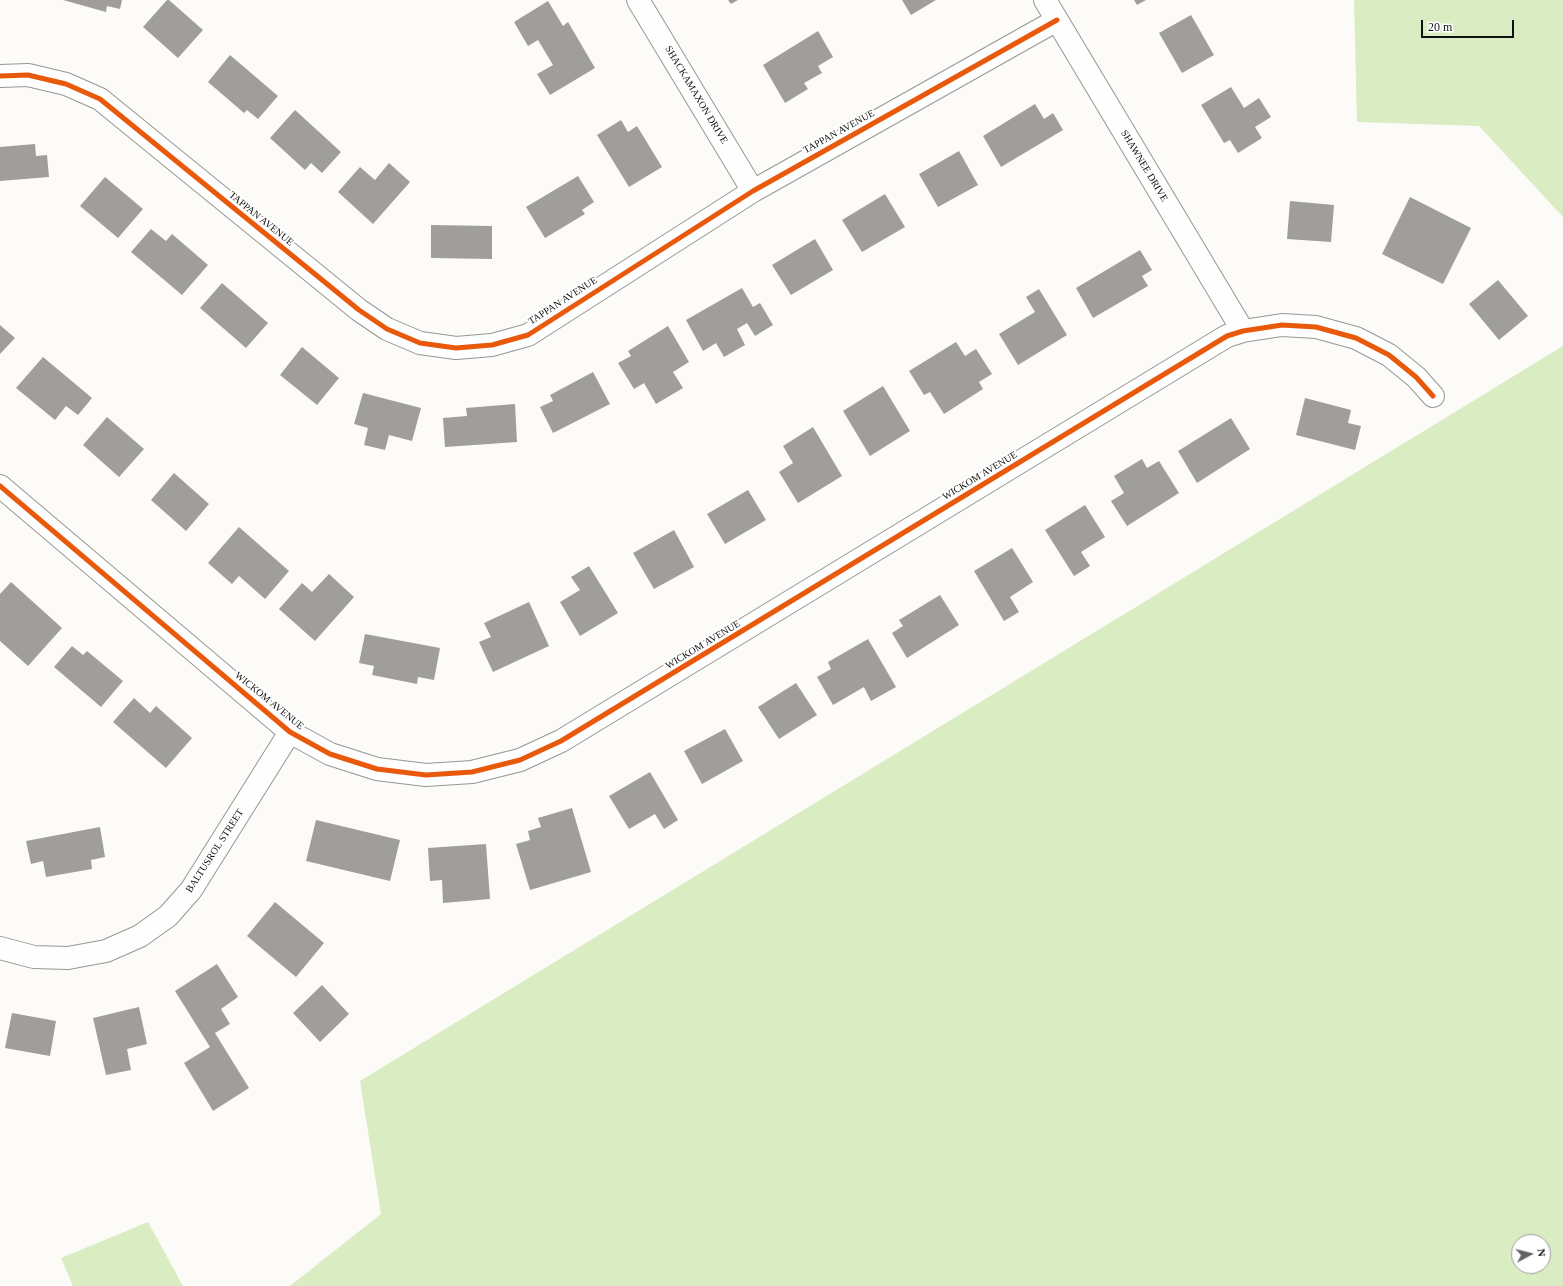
<!DOCTYPE html>
<style>
body{margin:0}
#map{position:relative;width:1563px;height:1286px;overflow:hidden;background:#fcfbf7;font-family:"Times New Roman",serif}
canvas{display:block}
.north{position:absolute;left:1511px;top:1234px;width:40px;height:40px;box-sizing:border-box;background:#fff;border:1px solid #a0a0a0;border-radius:50%;rotate:83deg;font-size:11px;font-weight:700;line-height:16px;text-align:center;color:#111}
.north::after{content:'';display:block;margin:auto;width:14px;height:18px;background:#636362;clip-path:polygon(50% 0,100% 100%,50% 72%,0 100%)}
.scale{position:absolute;left:1421px;top:20px;width:93px;height:18px;box-sizing:border-box;border:2px solid #111;border-top:0;padding-left:5px;font-size:12px;line-height:14px;white-space:nowrap;color:#111;-webkit-text-stroke:3px #fff;paint-order:stroke}
</style>
<div id="map">
<canvas width="1563" height="1286"></canvas>
<div class="north">N</div>
<div class="scale">20 m</div>
</div>
<script>
const ctx = document.querySelector('canvas').getContext('2d');
ctx.lineJoin = 'round';
function paint(path, color) {
  ctx.fillStyle = color;
  ctx.fill(path, 'evenodd');
}
function toPath(rows) {
  const path = new Path2D();
  for (const r of rows) {
    path.moveTo(r[0], r[1]);
    for (let i = 2; i < r.length; i += 2) path.lineTo(r[i], r[i + 1]);
  }
  return path;
}
function stroke(path, color, width, dash) {
  ctx.strokeStyle = color;
  ctx.lineWidth = width;
  ctx.lineCap = dash ? 'butt' : 'round';
  ctx.setLineDash(dash || []);
  ctx.stroke(path);
}
function drawText(font, color, halo, rows, align = 'center') {
  ctx.font = font + ' "Times New Roman",serif';
  ctx.lineWidth = 4;
  ctx.setLineDash([]);
  ctx.textBaseline = 'middle';
  ctx.strokeStyle = halo;
  ctx.fillStyle = color;
  for (const [text, x, y, turn = 0] of rows) {
    ctx.save();
    ctx.translate(x, y);
    ctx.rotate((+turn || 0) * Math.PI / 180);
    ctx.textAlign = isNaN(turn) ? turn : align;
    if (halo) ctx.strokeText(text, 0, 0);
    ctx.fillText(text, 0, 0);
    ctx.restore();
  }
}
paint(toPath([
 [1354,0,1563,0,1563,217,1479,126,1357,122],
 [1563,346,1563,1286,290,1286,381,1214,360,1081],
 [1519,1242,1543,1242,1543,1266,1519,1266],
 [148,1222,183,1286,73,1286,61,1258]
]), '#d9ecc2');
paint(toPath([
 [63,0,122,0,120,9,107,6,106,12],
 [167,0,169,0,203,30,178,58,143,27],
 [728,0,738,0,731,4],
 [902,0,936,0,911,15],
 [1134,0,1146,0,1137,5],
 [548,1,563,26,568,22,595,68,550,95,537,74,553,65,538,40,528,46,514,22],
 [1191,15,1214,55,1182,73,1159,33],
 [818,31,833,57,818,66,822,73,804,83,808,89,785,103,763,65],
 [230,55,278,96,258,119,247,110,244,113,208,82],
 [1231,87,1244,108,1259,98,1271,117,1255,127,1262,138,1238,153,1230,140,1224,143,1201,105],
 [1035,104,1044,119,1053,113,1063,130,1001,167,983,136],
 [295,110,341,152,322,173,311,163,305,170,270,138],
 [621,120,628,132,637,126,662,167,629,187,597,135],
 [35,144,36,156,47,155,49,177,0,181,0,147],
 [959,151,978,185,938,207,919,174],
 [389,163,410,182,373,224,338,192,360,167,375,180],
 [578,176,594,202,582,210,585,214,545,238,526,207],
 [105,177,143,209,118,238,80,206],
 [885,194,905,227,862,252,842,220],
 [1410,197,1471,228,1443,284,1382,254],
 [1290,201,1334,205,1331,242,1287,239],
 [431,225,492,226,492,259,431,258],
 [151,229,166,241,172,234,208,265,182,295,131,252],
 [815,239,833,270,791,295,772,265],
 [1140,250,1152,270,1142,276,1148,286,1093,318,1076,288],
 [1498,280,1528,316,1499,340,1469,304],
 [222,283,268,323,246,348,200,308],
 [742,288,753,307,760,303,773,325,755,336,747,323,737,329,745,345,724,357,716,343,703,351,686,320],
 [1039,289,1067,335,1018,365,999,334,1035,312,1026,297],
 [0,325,15,338,0,354],
 [668,326,689,362,673,372,683,388,656,404,644,383,634,389,618,363,631,356,628,351],
 [956,342,965,356,976,349,992,374,979,382,983,389,944,414,930,392,924,395,909,371],
 [302,347,339,378,317,405,280,375],
 [43,357,92,398,78,415,66,406,55,420,16,388],
 [593,372,610,404,553,433,540,407,553,401,550,395],
 [883,386,910,431,870,456,843,411],
 [363,393,421,408,412,441,389,435,385,450,364,445,368,428,354,424],
 [1305,398,1351,410,1348,423,1361,426,1355,450,1296,435],
 [515,404,517,442,445,447,443,418,467,416,466,408],
 [107,417,144,449,119,477,83,445],
 [1231,418,1250,449,1197,483,1178,451],
 [813,427,842,476,798,503,779,472,793,463,783,446],
 [1142,459,1147,468,1159,461,1179,493,1127,526,1111,501,1124,493,1114,476],
 [174,473,209,504,186,531,151,500],
 [748,490,766,520,725,544,707,514],
 [1085,505,1105,537,1081,552,1090,566,1074,576,1045,530],
 [239,527,289,571,265,599,239,576,232,584,208,563],
 [674,530,694,567,654,589,633,553],
 [1012,548,1033,582,1010,597,1019,612,1004,621,974,571],
 [589,566,618,613,580,636,560,602,580,590,571,577],
 [329,574,354,597,315,641,279,609,302,583,312,592],
 [11,582,62,628,28,666,0,641,0,594],
 [940,595,959,625,907,658,892,633,903,626,899,620],
 [529,602,549,646,493,672,479,642,491,637,484,623],
 [365,634,440,648,434,680,418,677,417,684,372,675,374,666,359,663],
 [868,639,896,687,871,701,864,687,833,705,817,677,831,669,828,662],
 [72,646,83,655,87,651,123,681,101,707,54,667],
 [796,683,817,715,779,739,758,707],
 [134,698,150,713,156,706,192,738,166,768,113,722],
 [725,729,743,761,702,784,684,751],
 [650,772,678,820,664,829,655,814,629,829,609,796],
 [572,808,591,872,530,890,516,844,530,840,528,831,541,827,538,818],
 [316,820,400,840,390,881,306,861],
 [100,827,105,857,91,860,92,869,46,877,43,861,31,864,26,841],
 [486,844,490,899,443,903,442,880,430,881,428,848],
 [275,902,324,943,296,977,247,936],
 [217,964,238,997,221,1009,230,1024,215,1033,249,1088,213,1111,184,1063,210,1047,175,991],
 [322,985,349,1014,320,1042,293,1013],
 [139,1007,147,1044,127,1049,131,1070,106,1075,93,1018],
 [12,1013,56,1021,50,1056,5,1048]
]), '#a09e9c');
const street = toPath([
 [638,0,753,191],
 [1045,0,1243,331],
 [0,76,28,75,66,84,100,99,359,310,387,329,420,343,456,348,492,345,528,335,753,191,1057,20],
 [0,486,290,732,330,754,377,769,426,775,472,772,520,760,561,741,1227,336,1243,331,1282,325,1316,327,1356,338,1389,355,1416,377,1433,396],
 [0,948,34,957,68,958,106,951,140,936,168,916,191,890,290,732]
]);
stroke(street, '#979695', 24);
stroke(street, '#fffefe', 22);
stroke(toPath([
 [0,76,28,75,66,84,100,99,359,310,387,329,420,343,456,348,492,345,528,335,753,191,1057,20],
 [0,486,290,732,330,754,377,769,426,775,472,772,520,760,561,741,1227,336,1243,331,1282,325,1316,327,1356,338,1389,355,1416,377,1433,396]
]), '#e8590c', 5);
drawText('10px', '#111', '#fff', [
 ["SHACKAMAXON DRIVE",696,95,59],
 ["TAPPAN AVENUE",839,132,-29],
 ["SHAWNEE DRIVE",1144,166,59],
 ["TAPPAN AVENUE",261,219,39],
 ["TAPPAN AVENUE",563,301,-33],
 ["WICKOM AVENUE",980,476,-31],
 ["WICKOM AVENUE",703,645,-31],
 ["WICKOM AVENUE",269,701,39],
 ["BALTUSROL STREET",215,851,-57]
]);
</script>
